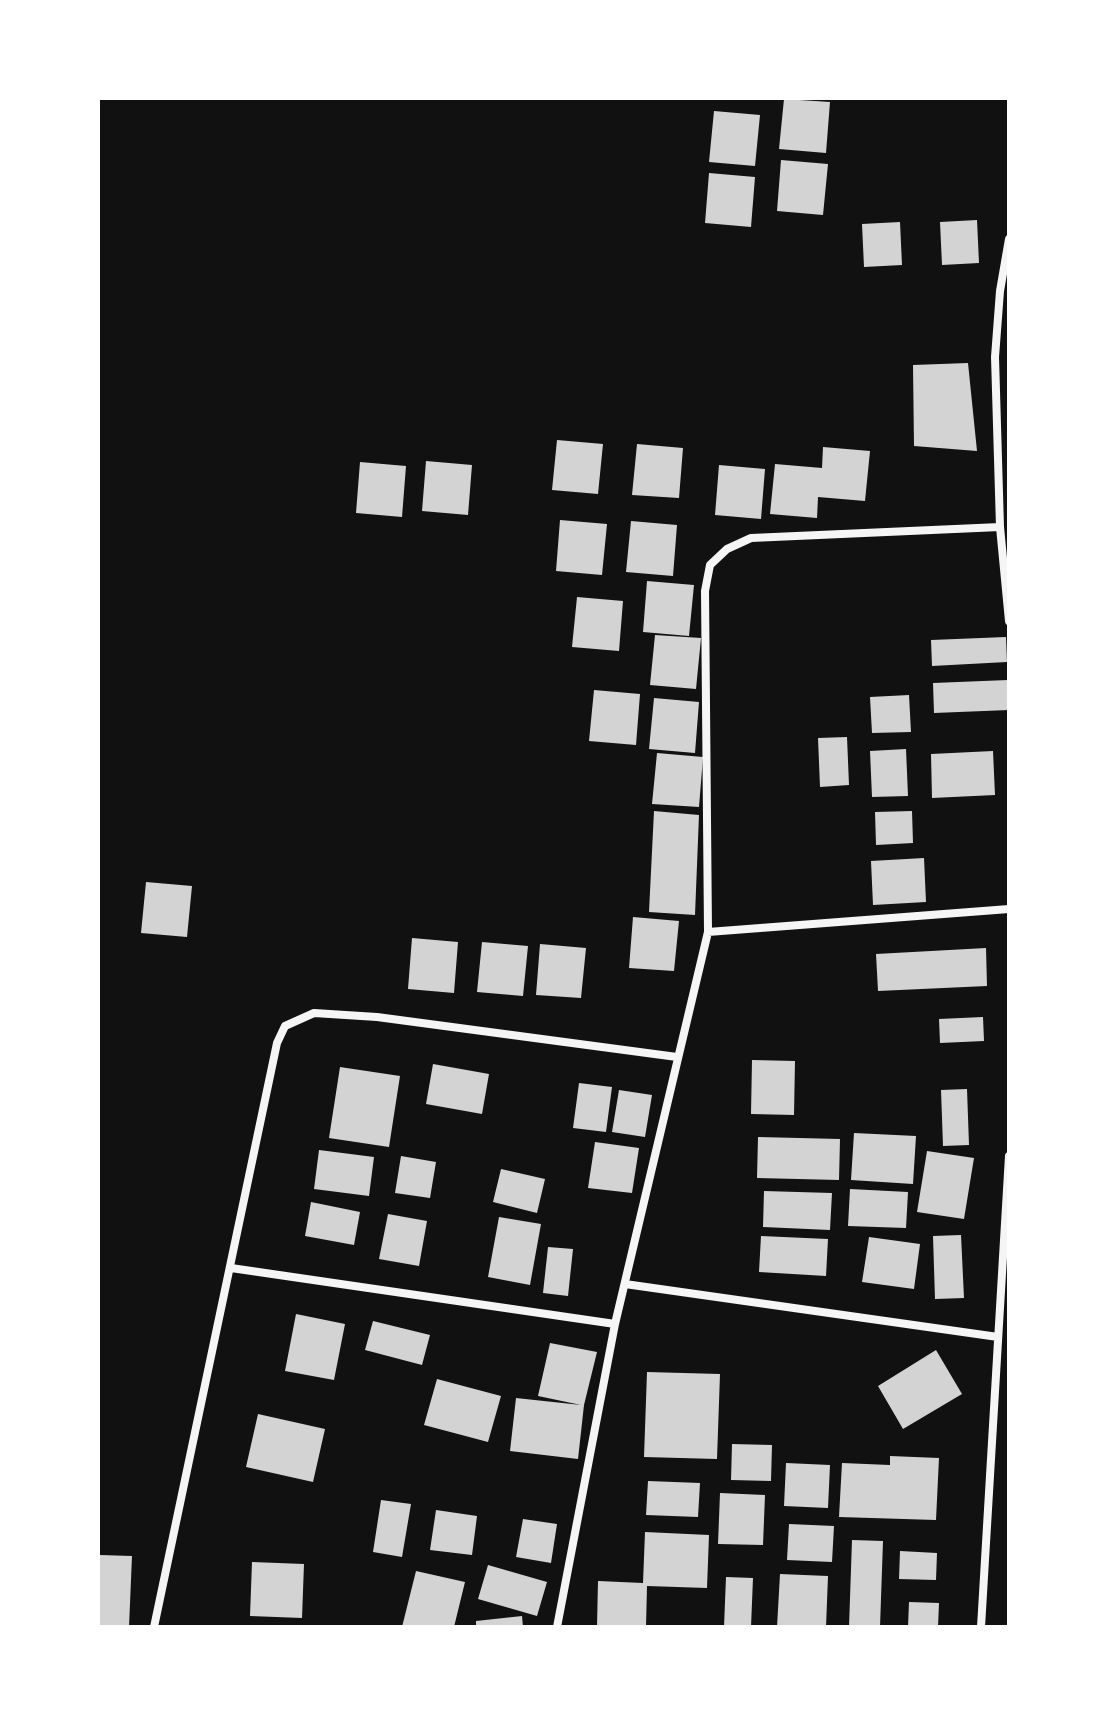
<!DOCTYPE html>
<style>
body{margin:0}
#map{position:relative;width:1107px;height:1725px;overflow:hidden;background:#111;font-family:Lato,sans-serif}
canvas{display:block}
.frame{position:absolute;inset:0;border:100px solid #fff;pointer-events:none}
</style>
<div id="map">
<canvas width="1107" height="1725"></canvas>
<div class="frame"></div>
</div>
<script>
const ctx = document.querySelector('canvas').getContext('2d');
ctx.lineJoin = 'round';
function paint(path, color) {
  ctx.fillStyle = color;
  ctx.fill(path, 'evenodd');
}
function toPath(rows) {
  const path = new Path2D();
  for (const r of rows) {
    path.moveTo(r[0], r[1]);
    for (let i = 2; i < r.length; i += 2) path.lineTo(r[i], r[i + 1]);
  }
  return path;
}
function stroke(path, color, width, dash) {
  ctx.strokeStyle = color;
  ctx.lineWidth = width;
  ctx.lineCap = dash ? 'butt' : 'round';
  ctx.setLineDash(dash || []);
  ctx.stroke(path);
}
paint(toPath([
 [784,99,830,102,826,153,779,149],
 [714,111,760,115,755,166,709,162],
 [781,160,828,164,823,215,777,211],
 [709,173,755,177,751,227,705,223],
 [977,220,979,263,942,265,940,222],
 [900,222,902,265,864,267,862,224],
 [968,363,977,451,914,446,913,365],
 [557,440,603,444,598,494,552,490],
 [637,444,683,448,679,498,632,495],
 [823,447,870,451,865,501,818,497,817,518,770,514,775,464,822,468],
 [426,461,472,465,468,515,422,511],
 [360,462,406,466,402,517,356,513],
 [719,465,765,469,761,519,715,515],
 [560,520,607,524,602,575,556,571],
 [631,521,677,525,673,576,626,572],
 [647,581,694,585,689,636,643,632],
 [577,597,623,601,619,651,572,647],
 [655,635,701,638,696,689,650,685],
 [1006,637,1007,662,932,666,931,640],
 [1008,680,1009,710,934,713,933,683],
 [594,690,640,694,636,745,589,741],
 [909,695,911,732,872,733,870,697],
 [654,698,699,702,695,753,649,749],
 [847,737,849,785,820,787,818,738],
 [906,749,908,796,872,797,870,751],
 [993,751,995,795,932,798,931,754],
 [657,753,703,757,699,807,652,804],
 [654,811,699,815,695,915,649,912],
 [912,811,913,843,876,845,875,812],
 [924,858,926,902,873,905,871,861],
 [146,882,192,886,187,937,141,933],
 [633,917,679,921,674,971,629,968],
 [412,938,458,942,454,993,408,989],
 [482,942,528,946,523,996,477,992],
 [540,944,586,948,581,998,536,995],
 [986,948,987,986,878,991,876,954],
 [983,1017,984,1041,940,1043,939,1019],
 [752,1060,795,1061,794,1115,751,1114],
 [433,1064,489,1074,482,1114,426,1104],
 [340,1067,400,1076,389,1147,329,1138],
 [579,1083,612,1087,606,1132,573,1128],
 [967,1089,969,1145,943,1146,941,1090],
 [619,1090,652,1095,645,1137,612,1132],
 [854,1133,916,1136,913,1184,851,1180],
 [758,1137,840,1139,839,1180,757,1178],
 [595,1142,639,1148,632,1193,588,1188],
 [319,1150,374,1157,369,1196,314,1189],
 [927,1151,974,1158,964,1219,917,1212],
 [401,1156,436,1162,430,1198,395,1193],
 [501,1169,545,1179,537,1213,493,1202],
 [850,1189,908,1192,906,1228,848,1226],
 [764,1191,832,1193,830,1230,763,1227],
 [311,1202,360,1212,354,1245,305,1236],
 [388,1214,427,1221,419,1266,379,1259],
 [499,1217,541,1224,530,1285,488,1277],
 [961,1235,964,1298,935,1299,933,1236],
 [761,1236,828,1239,826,1276,759,1272],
 [869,1237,920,1244,914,1289,862,1282],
 [548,1247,573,1249,568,1296,543,1293],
 [296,1314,345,1324,334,1380,285,1371],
 [373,1321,430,1335,422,1365,365,1350],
 [550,1343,597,1352,584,1405,578,1459,510,1451,516,1398,581,1405,538,1396],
 [936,1350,962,1394,903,1429,878,1386],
 [647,1372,720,1374,717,1459,644,1457],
 [437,1379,501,1396,488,1442,424,1425],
 [258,1414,325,1429,313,1482,246,1467],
 [732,1444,772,1445,771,1481,731,1480],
 [890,1456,939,1458,936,1520,839,1517,842,1463,890,1465],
 [786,1463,830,1465,828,1508,784,1506],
 [648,1481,700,1483,698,1517,646,1515],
 [720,1493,765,1495,763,1545,718,1544],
 [381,1500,411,1504,402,1557,373,1552],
 [436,1510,477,1516,472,1555,430,1550],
 [523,1519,557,1524,551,1563,516,1557],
 [789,1524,834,1526,832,1562,787,1560],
 [645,1532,709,1535,707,1588,647,1586,646,1627,597,1626,598,1581,643,1583],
 [852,1540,883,1541,880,1627,849,1627],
 [900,1551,937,1553,936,1580,899,1579],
 [100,1555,132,1556,129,1627,98,1627],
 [252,1562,304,1564,302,1618,250,1616],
 [488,1565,547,1582,537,1616,478,1599],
 [416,1571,465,1582,454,1627,402,1627],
 [780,1574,828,1576,826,1627,777,1627],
 [726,1577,753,1578,751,1627,724,1627],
 [909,1602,939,1603,938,1627,908,1627],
 [522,1616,523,1627,476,1627,476,1621]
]), '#d3d3d3');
stroke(toPath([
 [1009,239,1000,291,995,357,1000,527,1009,621],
 [1000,527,751,538,727,549,710,565,705,591,708,932,1009,909],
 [231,1268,615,1324,557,1627],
 [625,1284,998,1337],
 [615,1324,708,932],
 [154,1627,277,1043,285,1026,314,1013,377,1017,677,1057],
 [981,1627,1009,1156]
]), '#f5f5f5', 8);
</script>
